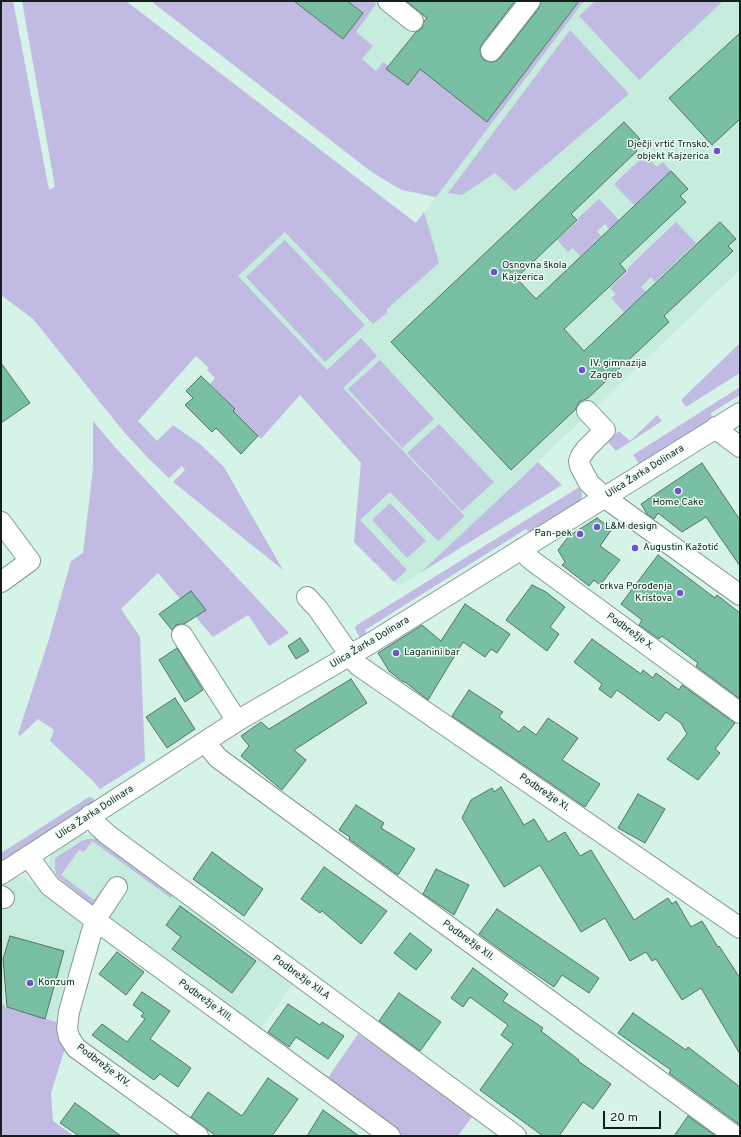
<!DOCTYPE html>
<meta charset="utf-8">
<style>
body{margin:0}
#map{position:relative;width:741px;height:1137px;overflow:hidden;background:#d6f3e7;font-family:Overpass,sans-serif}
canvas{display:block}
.frame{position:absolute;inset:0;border:2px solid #141f1a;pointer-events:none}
.scale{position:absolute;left:603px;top:1111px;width:58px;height:18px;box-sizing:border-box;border:2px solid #141f1a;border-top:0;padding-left:5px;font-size:12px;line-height:14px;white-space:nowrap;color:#141f1a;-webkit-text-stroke:3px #ecfef6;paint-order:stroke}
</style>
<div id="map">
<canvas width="741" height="1137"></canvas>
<div class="frame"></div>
<div class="scale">20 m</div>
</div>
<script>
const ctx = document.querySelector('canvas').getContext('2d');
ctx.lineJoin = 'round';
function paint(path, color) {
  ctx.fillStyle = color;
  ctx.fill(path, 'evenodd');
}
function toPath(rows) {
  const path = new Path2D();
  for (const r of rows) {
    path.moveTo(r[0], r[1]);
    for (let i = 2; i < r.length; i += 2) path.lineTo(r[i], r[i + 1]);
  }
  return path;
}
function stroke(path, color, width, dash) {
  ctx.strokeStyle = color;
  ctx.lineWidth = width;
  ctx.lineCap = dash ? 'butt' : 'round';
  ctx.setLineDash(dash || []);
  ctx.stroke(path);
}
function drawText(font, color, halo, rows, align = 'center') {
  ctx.font = font + ' Overpass,sans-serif';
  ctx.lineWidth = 3;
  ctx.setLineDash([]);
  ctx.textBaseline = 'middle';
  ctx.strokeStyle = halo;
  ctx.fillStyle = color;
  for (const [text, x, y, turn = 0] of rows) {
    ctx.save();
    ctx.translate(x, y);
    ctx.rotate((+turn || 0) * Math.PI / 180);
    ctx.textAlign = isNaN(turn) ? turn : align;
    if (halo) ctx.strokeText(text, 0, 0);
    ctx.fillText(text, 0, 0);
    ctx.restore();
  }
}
paint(toPath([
 [151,1,740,1,740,270,468,528,420,573,399,586,354,542,361,463,300,395,165,257,275,189,382,271,436,197,402,190,373,173],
 [80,835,89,835,95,837,294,983,261,1028,56,878,51,871,50,867,49,860,52,853,77,836],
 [18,876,26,878,74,914,80,920,83,928,62,1023,6,1007,1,1003,1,886,15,877]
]), '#c5ecdc');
paint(toPath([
 [1,1,13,1,49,190,55,187,22,1,126,1,416,223,424,212,439,263,387,309,387,313,373,324,285,232,238,276,327,370,361,338,377,356,343,388,465,516,438,541,390,492,360,520,407,570,394,582,354,542,361,463,300,395,261,439,233,411,235,409,210,384,215,378,207,370,209,368,196,356,138,421,157,441,173,425,200,444,224,467,283,570,173,482,185,470,182,466,169,478,150,460,124,432,33,319,1,295],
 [151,1,294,1,343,39,363,13,347,1,374,1,376,4,356,32,373,46,362,59,376,71,383,62,388,66,386,69,420,69,487,121,579,1,584,1,436,197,402,190,373,173],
 [595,1,723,1,639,80,579,16],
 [570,30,629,94,515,191,495,173,462,195,448,193],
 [645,155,657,167,663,162,671,171,634,205,614,184],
 [599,199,619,220,609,229,605,224,597,231,601,236,580,256,573,248,568,252,557,240,579,220,578,218],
 [676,222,696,243,655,282,651,277,641,287,646,292,624,312,611,298,616,294,610,288,628,271,627,269],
 [285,240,365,325,325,362,246,277],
 [740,343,740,373,686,407,681,400],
 [380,360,434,419,402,448,348,389],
 [740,387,740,395,711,413,712,419,640,465,633,455],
 [657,415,662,421,616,451,607,441,619,431,630,441],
 [93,421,114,446,289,633,269,646,248,615,213,637,158,573,121,609,140,637,145,761,100,789,92,780,50,741,54,730,38,719,20,736,18,734,49,639,71,561,83,553,93,469],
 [439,424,494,482,462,511,407,453],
 [538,462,562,485,420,573,468,528],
 [581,486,582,497,578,503,530,533,526,529,365,630,367,635,361,639,356,631,355,628,357,625],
 [390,503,426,541,407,558,372,520],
 [89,797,93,798,95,802,1,864,1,853],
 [87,839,98,839,173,895,171,898,92,841,84,852,79,850,61,875,94,900,102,890,104,889,94,904,91,904,58,877,56,874,55,868,55,859,58,856,82,841],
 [1,1003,6,1007,57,1022,58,1035,65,1048,51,1093,53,1121,74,1136,1,1136],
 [358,1034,436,1086,474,1114,458,1136,398,1136,327,1079]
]), '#c1bbe3');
const building = toPath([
 [294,1,347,1,363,13,343,39,294,1],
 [406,1,515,1,482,44,480,49,481,56,484,60,490,62,496,61,500,58,539,8,541,1,579,1,487,122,420,69,408,85,386,69,416,32,422,28,424,21,427,18,406,1],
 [740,33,740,119,712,145,669,98,740,33],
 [624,122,640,139,632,145,637,151,571,214,577,220,516,278,536,299,671,171,688,189,680,196,686,202,620,264,626,271,564,329,584,351,720,222,736,239,728,246,733,251,664,316,669,322,588,398,579,402,576,409,511,470,391,342,624,122],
 [1,363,30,403,1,423,1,363],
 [201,376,235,409,233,411,258,436,241,454,216,428,212,432,185,405,193,398,186,391,201,376],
 [702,463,740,520,740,566,706,517,682,532,658,513,654,519,647,514,641,504,702,463],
 [597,518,612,529,600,546,620,560,600,585,594,580,589,586,562,565,565,562,558,550,569,536,597,518],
 [658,555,715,598,717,595,740,613,740,699,696,666,698,663,662,636,659,639,639,625,642,620,621,604,658,555],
 [532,585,546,592,565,607,550,627,559,634,547,651,506,620,532,585],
 [191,591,206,610,184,624,181,624,176,625,172,630,159,614,191,591],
 [465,604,510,634,497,653,491,649,485,657,463,642,428,700,405,682,403,682,389,671,378,653,422,625,441,641,465,604],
 [300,638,309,651,296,659,288,646,300,638],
 [592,639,641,674,643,670,653,678,656,673,679,690,682,685,735,723,715,749,720,753,698,780,667,759,687,734,681,723,666,712,659,721,617,690,611,698,599,689,602,684,574,662,592,639],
 [177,648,203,690,185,702,159,660,177,648],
 [351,679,367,703,294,750,306,760,282,790,241,756,249,746,241,736,261,722,269,729,351,679],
 [469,690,503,712,499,717,519,732,524,726,536,735,548,718,578,738,562,760,600,784,585,807,452,716,469,690],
 [175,698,195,729,167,748,146,717,175,698],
 [501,787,524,825,534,819,548,842,565,832,580,856,591,850,634,920,668,898,672,904,676,901,691,927,702,921,718,947,719,946,740,978,740,1054,701,988,682,1000,656,959,652,961,646,952,630,961,605,918,581,932,540,865,504,887,462,818,471,800,492,788,494,792,501,787],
 [638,794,665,809,645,843,618,828,638,794],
 [356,805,384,823,381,828,415,849,398,875,349,839,350,837,339,830,356,805],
 [212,852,263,889,244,916,193,879,212,852],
 [324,867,387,911,361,944,322,911,320,913,301,899,324,867],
 [436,869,469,885,454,915,423,894,436,869],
 [180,906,256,961,232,993,172,949,181,937,166,925,180,906],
 [497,909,599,978,589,993,562,975,554,987,509,956,479,934,497,909],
 [410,933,432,950,416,970,394,953,410,933],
 [10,936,64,951,45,1019,7,1007,3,959,10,936],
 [117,952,144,972,126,995,99,974,117,952],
 [473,968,508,994,503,1001,543,1028,541,1031,579,1060,578,1061,611,1084,593,1109,583,1102,559,1136,543,1136,480,1090,513,1044,501,1035,508,1025,470,997,463,1007,451,998,473,968],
 [142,992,170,1011,150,1039,191,1068,178,1087,160,1074,154,1080,92,1035,102,1024,127,1042,145,1019,141,1016,144,1013,133,1005,142,992],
 [399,993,441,1022,420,1051,379,1021,399,993],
 [288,1004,320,1025,322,1022,344,1036,328,1059,296,1037,289,1047,268,1032,288,1004],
 [633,1013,686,1050,688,1047,740,1087,740,1125,669,1073,671,1070,618,1033,633,1013],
 [268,1078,298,1099,272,1136,216,1136,191,1117,208,1092,242,1116,268,1078],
 [75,1103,121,1136,79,1136,60,1123,75,1103],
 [323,1110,359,1136,307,1136,323,1110],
 [688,1116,716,1136,674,1136,688,1116]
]);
paint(building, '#79bfa4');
stroke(building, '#577166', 1);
const minor = toPath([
 [388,1,413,21],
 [491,51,530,1],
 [587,411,605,430,586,449,581,456,579,461,580,466,589,483,604,497,740,595],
 [716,427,720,432,740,447],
 [1,522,30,561,1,582],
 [523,548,529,558,534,562,740,713],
 [307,597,318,609,354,661,359,666,740,928],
 [182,635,237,721],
 [205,742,218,758,735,1136],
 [90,815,98,826,108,835,516,1136],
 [28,856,50,886,95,920,390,1136],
 [1,874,237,721,371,643,740,413],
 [117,887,95,920,69,1012,67,1028,69,1037,76,1048,198,1136],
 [1,896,4,898]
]);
stroke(minor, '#809c90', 22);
stroke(minor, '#fff', 20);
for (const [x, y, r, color] of [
 [717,151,4,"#7251cb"],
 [494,272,4,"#7251cb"],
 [582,370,4,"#7251cb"],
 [678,491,4,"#7251cb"],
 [597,527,4,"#7251cb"],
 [580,534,4,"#7251cb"],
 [635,548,4,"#7251cb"],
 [680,593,4,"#7251cb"],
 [396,653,4,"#7251cb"],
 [30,983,4,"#7251cb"]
]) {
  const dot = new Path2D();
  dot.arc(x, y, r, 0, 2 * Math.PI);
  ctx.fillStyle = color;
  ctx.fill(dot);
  stroke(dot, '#ecfef6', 1.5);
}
drawText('10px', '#141f1a', '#ecfef6', [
 ["Dječji vrtić Trnsko,",709,145,"right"],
 ["objekt Kajzerica",709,157,"right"],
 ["Osnovna škola",502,266],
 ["Kajzerica",502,278],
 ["IV. gimnazija",590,364],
 ["Zagreb",590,376],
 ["Home Cake",678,503,"center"],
 ["L&M design",605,527],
 ["Pan-pek",572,534,"right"],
 ["Augustin Kažotić",643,548],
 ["crkva Porođenja",672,587,"right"],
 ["Kristova",672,599,"right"],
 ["Laganini bar",404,653],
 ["Konzum",38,983]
], 'left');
drawText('10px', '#141f1a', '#ecfef6', [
 ["Ulica Žarka Dolinara",645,472,-32],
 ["Podbrežje X.",630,632,36],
 ["Ulica Žarka Dolinara",370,643,-31],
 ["Podbrežje XI.",544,793,34],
 ["Ulica Žarka Dolinara",95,813,-33],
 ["Podbrežje XII.",468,941,36],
 ["Podbrežje XII.A",301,978,36],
 ["Podbrežje XIII.",205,1001,36],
 ["Podbrežje XIV.",103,1066,37]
]);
</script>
